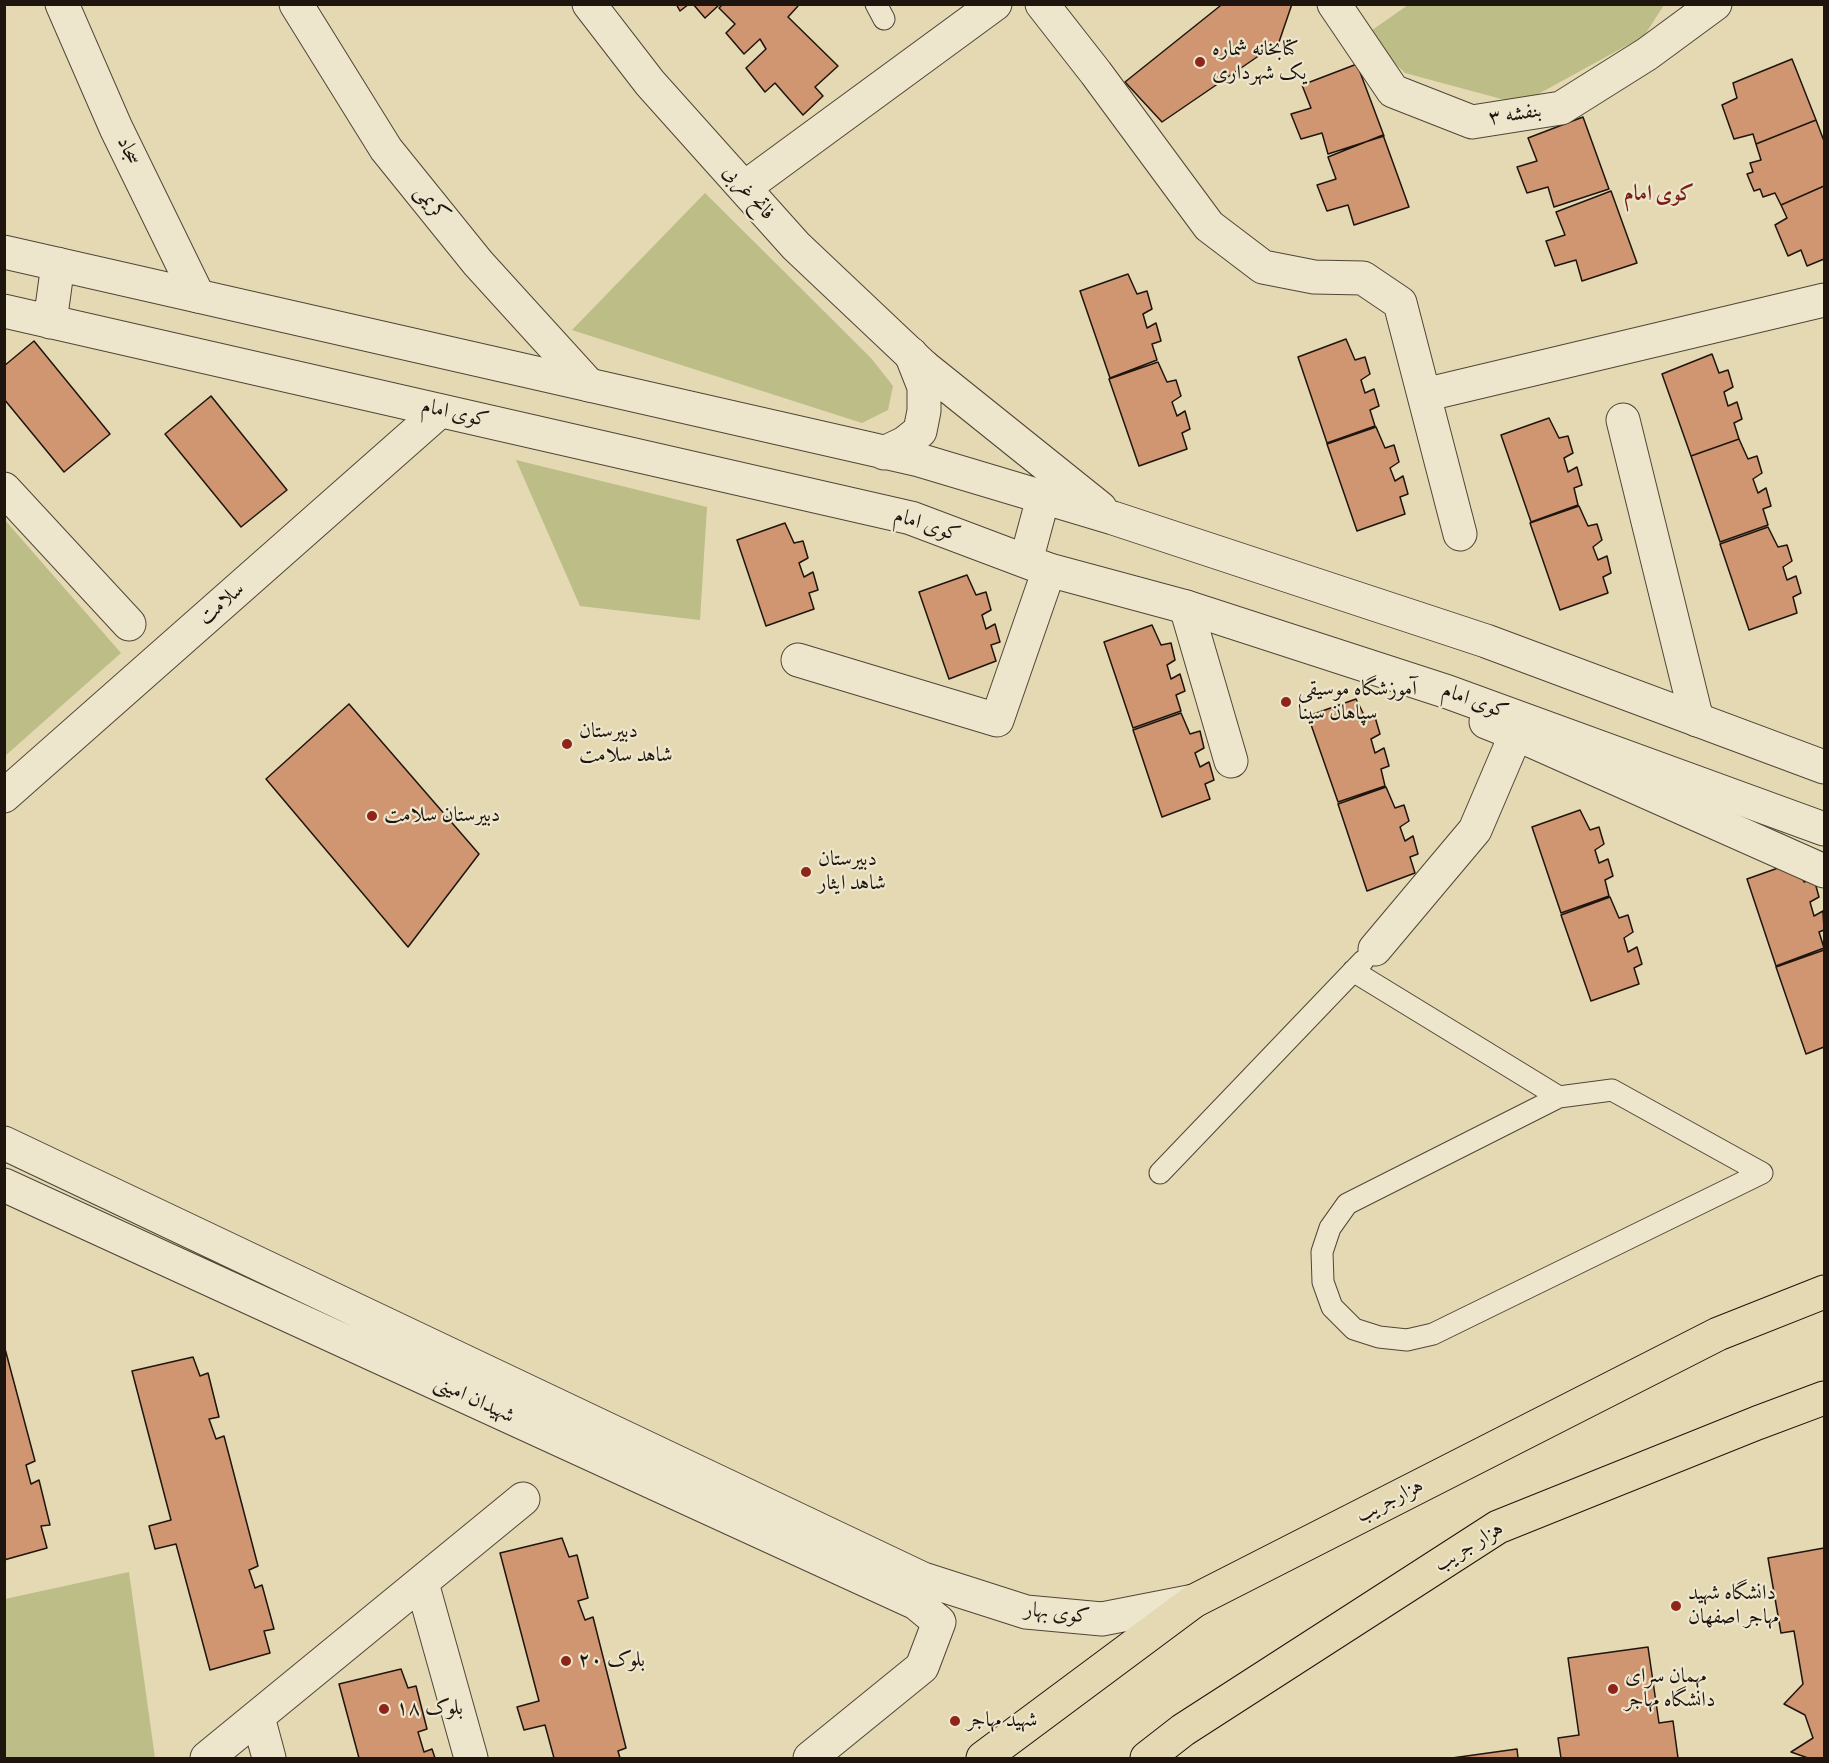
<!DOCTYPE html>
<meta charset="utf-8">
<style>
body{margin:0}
#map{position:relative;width:1829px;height:1763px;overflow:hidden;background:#e4d9b2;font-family:"Libre Bodoni",serif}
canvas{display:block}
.frame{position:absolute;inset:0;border:6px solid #1e150e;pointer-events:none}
</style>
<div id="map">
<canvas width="1829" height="1763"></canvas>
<div class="frame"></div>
</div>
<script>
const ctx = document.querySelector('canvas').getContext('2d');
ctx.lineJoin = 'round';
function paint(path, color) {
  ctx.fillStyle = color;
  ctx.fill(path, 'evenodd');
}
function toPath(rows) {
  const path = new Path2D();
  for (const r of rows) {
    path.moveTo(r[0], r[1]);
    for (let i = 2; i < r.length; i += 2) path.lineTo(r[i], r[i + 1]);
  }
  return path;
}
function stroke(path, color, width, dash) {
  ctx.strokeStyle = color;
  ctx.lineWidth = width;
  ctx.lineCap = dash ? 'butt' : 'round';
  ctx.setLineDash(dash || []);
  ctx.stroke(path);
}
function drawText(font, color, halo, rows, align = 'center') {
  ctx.font = font + ' "Libre Bodoni",Amiri,serif';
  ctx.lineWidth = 4.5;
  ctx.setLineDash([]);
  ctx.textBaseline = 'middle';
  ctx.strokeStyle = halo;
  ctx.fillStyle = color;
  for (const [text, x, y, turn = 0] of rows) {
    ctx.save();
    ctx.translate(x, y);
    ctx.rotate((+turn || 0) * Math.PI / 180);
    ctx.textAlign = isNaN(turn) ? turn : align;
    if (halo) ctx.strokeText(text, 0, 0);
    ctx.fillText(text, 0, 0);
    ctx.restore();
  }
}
paint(toPath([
 [1408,5,1664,5,1644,36,1520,104,1405,73,1365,35],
 [705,193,871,358,893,386,888,410,862,423,572,330],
 [516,460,707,507,700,620,580,606],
 [4,519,121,653,5,756,4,756],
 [129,1572,155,1758,5,1758,5,1599]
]), '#bcbd87');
const building = toPath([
 [676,4,689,4,680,11,676,4],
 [693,4,720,4,705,18,693,4],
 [723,4,796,4,798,6,788,17,838,66,815,87,823,96,803,115,775,83,765,92,746,68,766,49,760,39,744,54,726,33,735,24,719,8,723,4],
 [1219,4,1292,4,1279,42,1162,122,1125,82,1220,6,1219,4],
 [1792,59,1816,120,1756,144,1753,134,1734,139,1722,105,1737,98,1733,83,1792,59],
 [1357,64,1384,136,1328,154,1322,133,1301,139,1291,114,1311,108,1302,85,1357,64],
 [1583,117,1609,189,1554,207,1548,187,1527,193,1517,167,1537,161,1528,138,1583,117],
 [1816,120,1824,141,1824,186,1781,205,1775,193,1763,197,1760,189,1754,191,1747,174,1753,172,1750,163,1761,160,1756,144,1816,120],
 [1383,135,1409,207,1354,225,1348,205,1327,211,1317,185,1336,179,1328,157,1383,135],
 [1824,186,1824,259,1807,266,1801,250,1788,256,1775,225,1787,218,1781,205,1824,186],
 [1611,191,1637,263,1582,281,1576,260,1555,266,1546,241,1565,235,1556,212,1611,191],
 [1128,274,1137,294,1147,291,1152,309,1143,314,1147,328,1156,323,1161,341,1152,344,1157,360,1110,378,1080,291,1128,274],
 [1346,339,1355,360,1365,357,1370,374,1361,380,1365,393,1374,389,1379,406,1370,410,1375,426,1327,443,1298,357,1346,339],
 [34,341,110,434,64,472,4,399,4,366,34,341],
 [1712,354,1719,373,1728,370,1733,387,1724,392,1728,406,1737,402,1742,419,1734,423,1739,439,1691,456,1662,374,1712,354],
 [1158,362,1167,382,1176,380,1181,396,1172,402,1177,416,1185,411,1190,429,1182,433,1187,449,1139,466,1109,379,1158,362],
 [211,396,287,490,241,527,165,434,211,396],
 [1549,418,1559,438,1568,436,1573,453,1564,458,1568,472,1577,467,1582,485,1574,488,1578,505,1531,522,1501,435,1549,418],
 [1376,427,1385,448,1394,445,1399,462,1390,468,1395,481,1403,476,1408,494,1400,497,1405,514,1357,531,1327,444,1376,427],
 [1739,439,1748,459,1757,456,1762,473,1753,479,1758,493,1766,488,1771,506,1763,509,1768,525,1720,542,1691,456,1739,439],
 [1579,506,1588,526,1597,524,1602,540,1593,547,1598,560,1607,556,1611,573,1603,577,1608,593,1560,610,1530,523,1579,506],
 [785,523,794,543,803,541,808,558,799,563,804,577,813,572,818,590,809,593,814,609,766,626,737,540,785,523],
 [1768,527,1778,547,1787,545,1792,561,1783,567,1787,580,1796,576,1801,593,1793,597,1797,613,1749,630,1720,544,1768,527],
 [967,575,976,595,986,592,991,610,982,615,986,629,995,624,1000,642,991,645,996,661,949,679,919,592,967,575],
 [1152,625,1161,645,1171,643,1175,660,1167,665,1171,679,1180,674,1185,691,1176,695,1181,711,1133,728,1104,642,1152,625],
 [1356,699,1366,719,1375,717,1380,734,1371,739,1375,753,1384,748,1389,766,1381,769,1385,786,1338,802,1308,716,1356,699],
 [349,704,479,854,408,947,266,779,349,704],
 [1181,713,1190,734,1200,731,1204,748,1195,753,1200,767,1209,762,1214,780,1205,784,1210,799,1162,817,1133,730,1181,713],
 [1386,787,1395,808,1404,805,1409,821,1400,827,1405,841,1413,836,1418,854,1410,857,1415,873,1367,891,1338,804,1386,787],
 [1580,810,1590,830,1599,827,1604,844,1595,850,1599,863,1608,859,1613,876,1605,880,1609,896,1561,913,1532,827,1580,810],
 [1795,862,1804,882,1814,879,1819,897,1810,902,1814,916,1823,911,1824,930,1819,932,1824,948,1776,966,1747,879,1795,862],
 [1610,897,1619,918,1628,915,1633,932,1624,938,1628,952,1637,947,1642,964,1634,968,1639,984,1591,1001,1561,915,1610,897],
 [1824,950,1824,1047,1806,1054,1776,967,1824,950],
 [4,1345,35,1461,26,1465,31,1484,39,1480,50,1525,41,1526,47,1548,4,1560,4,1345],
 [193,1357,200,1376,208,1373,219,1417,209,1419,216,1439,224,1436,258,1566,249,1570,255,1588,262,1585,274,1629,264,1631,270,1653,210,1670,176,1544,155,1549,149,1526,171,1520,132,1371,193,1357],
 [562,1538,569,1557,577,1555,588,1598,578,1601,585,1620,593,1617,626,1748,618,1751,620,1758,554,1758,545,1725,524,1730,517,1707,539,1701,500,1553,562,1538],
 [1824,1548,1824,1758,1808,1758,1791,1752,1813,1738,1805,1715,1784,1704,1803,1684,1794,1631,1781,1633,1768,1558,1824,1548],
 [1648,1647,1659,1723,1673,1721,1678,1758,1561,1758,1558,1738,1579,1735,1568,1658,1648,1647],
 [401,1669,408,1688,416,1686,427,1729,418,1732,424,1752,432,1749,435,1758,359,1758,339,1684,401,1669],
 [1517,1749,1518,1758,1452,1758,1517,1749]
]);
paint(building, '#d09671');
stroke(building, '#1e150e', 1.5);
const service = toPath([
 [876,4,884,19],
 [1353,971,1559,1097,1612,1090,1762,1173,1433,1334,1407,1340,1379,1337,1354,1329,1332,1307,1323,1282,1322,1252,1330,1228,1347,1204,1559,1097],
 [1160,1173,1363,961]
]);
const minor = toPath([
 [62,4,116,128,198,296],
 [296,4,386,149,478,263,589,385],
 [589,4,650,83,796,246,923,366],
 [1042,4,1096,73,1209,226,1263,267,1314,277,1363,278,1400,303,1460,534],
 [1334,4,1393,91,1472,122,1561,108,1647,54,1715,4],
 [744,188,995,4],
 [1424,395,1824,300],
 [1623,420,1697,720],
 [4,489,129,624],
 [1186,607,1231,761],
 [798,660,997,720,1049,570],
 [1486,722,1516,734,1824,871],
 [4,796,440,411],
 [1375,949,1475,830,1516,734,1500,718],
 [422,1583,471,1758],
 [258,1717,269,1758],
 [207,1758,523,1499]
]);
const tertiary = toPath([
 [4,252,919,460,1113,518,1486,641,1824,767],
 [4,311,911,518,1049,570,1186,607,1448,692,1824,829],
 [50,322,58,264],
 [923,366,1100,508],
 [884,453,905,443,920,431,924,411,924,387,911,354],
 [1026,561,1043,498],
 [4,1143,923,1579,1026,1612,1102,1619,1194,1601],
 [4,1185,916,1603,939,1622,922,1667,810,1758]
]);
const primary = toPath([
 [983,1758,1194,1601,1718,1334,1824,1292],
 [1147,1758,1183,1730,1498,1527,1757,1423,1824,1398]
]);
stroke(service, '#504637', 23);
stroke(minor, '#504637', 35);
stroke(tertiary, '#504637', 35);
stroke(primary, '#1e150e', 35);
stroke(service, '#ede6cd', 21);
stroke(minor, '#ede6cd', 33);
stroke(tertiary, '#ede6cd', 33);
stroke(primary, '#e4d9b2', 33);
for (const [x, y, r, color] of [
 [1200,62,6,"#8f2418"],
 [1286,702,6,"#8f2418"],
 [567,744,6,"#8f2418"],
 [372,816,6,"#8f2418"],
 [806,872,6,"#8f2418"],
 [1676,1606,6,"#8f2418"],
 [566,1661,6,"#8f2418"],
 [1613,1689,6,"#8f2418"],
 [384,1709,6,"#8f2418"],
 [955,1721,6,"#8f2418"]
]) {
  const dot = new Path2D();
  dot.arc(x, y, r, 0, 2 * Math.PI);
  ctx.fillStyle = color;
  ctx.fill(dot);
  stroke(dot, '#ede6cd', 2);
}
drawText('21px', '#1e150e', '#ede6cd', [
 ["کتابخانه شماره",1212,50],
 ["یک شهرداری",1212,74],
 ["آموزشگاه موسیقی",1298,690],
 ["سپاهان سینا",1298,714],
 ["دبیرستان",579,732],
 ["شاهد سلامت",579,756],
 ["دبیرستان سلامت",384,816],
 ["دبیرستان",818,860],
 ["شاهد ایثار",818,884],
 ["دانشگاه شهید",1688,1594],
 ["مهاجر اصفهان",1688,1618],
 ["بلوک ۲۰",578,1661],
 ["مهمان سرای",1625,1677],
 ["دانشگاه مهاجر",1625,1701],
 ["بلوک ۱۸",396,1709],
 ["شهید مهاجر",967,1721]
], 'left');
drawText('21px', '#1e150e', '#ede6cd', [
 ["بنفشه ۳",1515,115,-9],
 ["سجاد",128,151,64],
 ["فاتح غربی",748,193,48],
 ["کریمی",431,204,51],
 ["کوی امام",455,414,13],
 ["کوی امام",927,526,18],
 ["سلامت",222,604,-41],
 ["کوی امام",1475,702,20],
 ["شهیدان امینی",474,1400,25],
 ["هزارجریب",1390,1501,-27],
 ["هزار جریب",1469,1547,-31],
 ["کوی بهار",1057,1614,7]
]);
drawText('bold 22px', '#7a1f14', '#ede6cd', [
 ["کوی امام",1659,195]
]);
</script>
